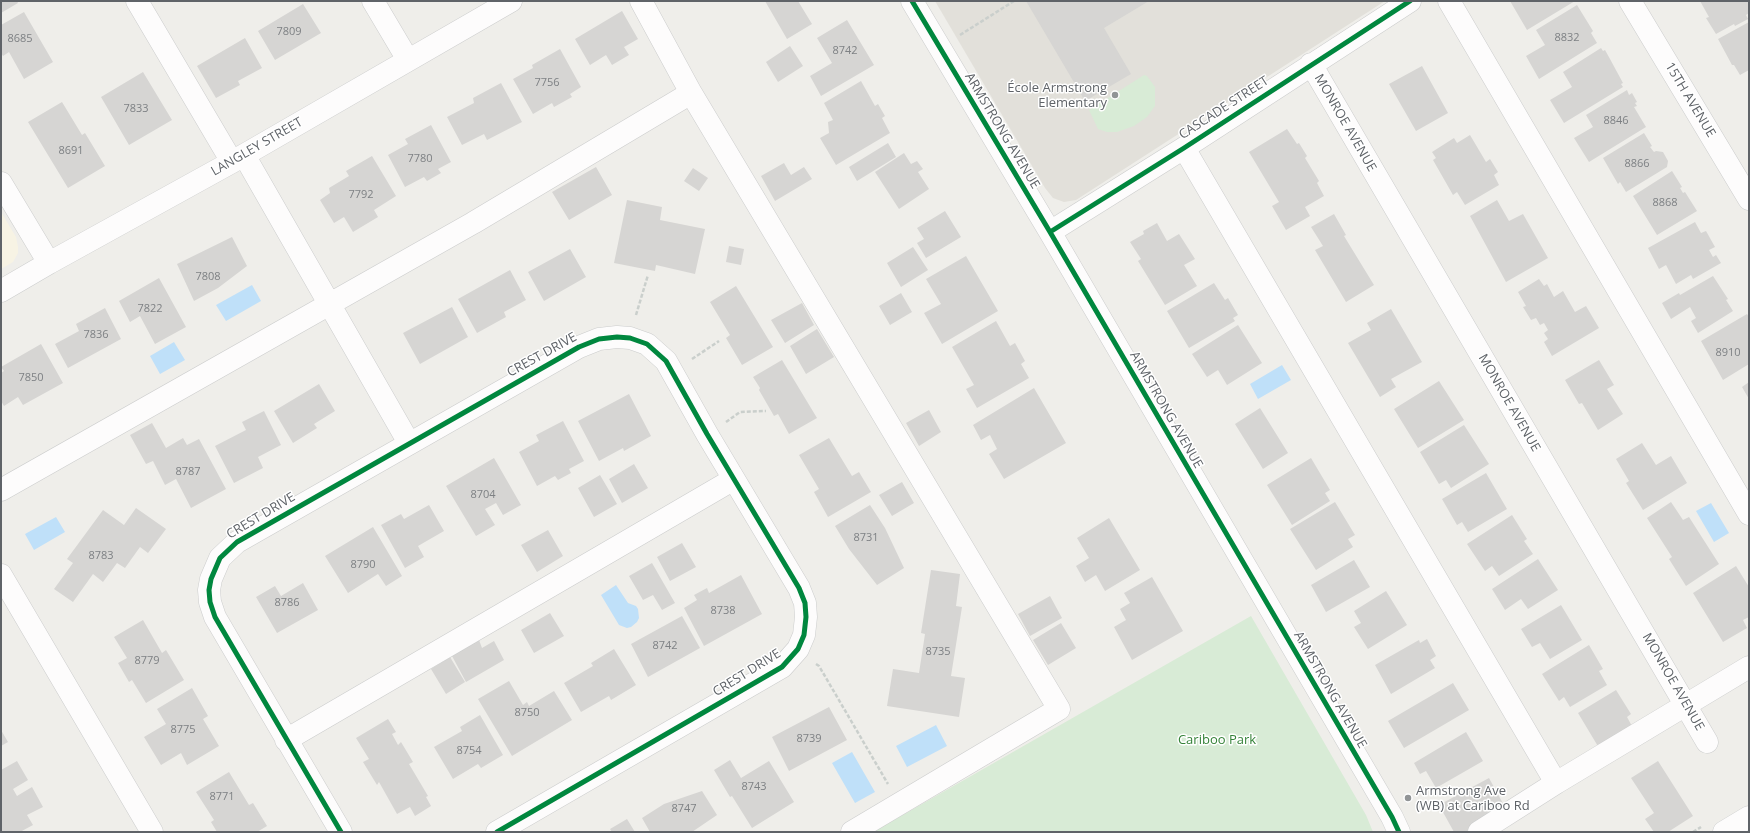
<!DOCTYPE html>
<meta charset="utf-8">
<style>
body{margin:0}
#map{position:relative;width:1750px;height:833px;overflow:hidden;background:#efeeea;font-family:"Open Sans",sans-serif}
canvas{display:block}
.frame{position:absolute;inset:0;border:2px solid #5f6368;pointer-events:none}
</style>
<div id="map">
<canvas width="1750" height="833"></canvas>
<div class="frame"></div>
</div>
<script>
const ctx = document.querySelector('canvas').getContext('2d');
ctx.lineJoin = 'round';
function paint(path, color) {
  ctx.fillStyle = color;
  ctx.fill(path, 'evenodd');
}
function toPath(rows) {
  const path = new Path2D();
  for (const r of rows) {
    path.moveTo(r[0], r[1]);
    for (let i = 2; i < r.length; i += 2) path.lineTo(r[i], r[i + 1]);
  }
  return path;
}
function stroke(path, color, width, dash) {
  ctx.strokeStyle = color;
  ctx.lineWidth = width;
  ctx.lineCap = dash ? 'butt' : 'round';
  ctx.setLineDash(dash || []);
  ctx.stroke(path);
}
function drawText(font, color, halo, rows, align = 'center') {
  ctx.font = font + ' "Open Sans",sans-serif';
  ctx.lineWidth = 3;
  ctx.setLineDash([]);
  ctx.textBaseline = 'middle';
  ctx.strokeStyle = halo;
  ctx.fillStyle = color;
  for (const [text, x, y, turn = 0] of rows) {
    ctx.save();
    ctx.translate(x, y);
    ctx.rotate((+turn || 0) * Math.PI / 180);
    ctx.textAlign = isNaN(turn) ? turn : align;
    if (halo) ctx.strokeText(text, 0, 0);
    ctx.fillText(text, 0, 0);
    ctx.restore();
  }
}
paint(toPath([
 [1,212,16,237,18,247,18,253,13,262,1,269]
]), '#f7f3e4');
paint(toPath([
 [935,1,1385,1,1076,200,1064,202,1053,198,1045,188]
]), '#e2e0da');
paint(toPath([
 [1144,75,1147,76,1155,87,1155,106,1147,117,1134,126,1117,132,1107,132,1098,129,1089,110],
 [1251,616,1366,815,1373,832,873,832]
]), '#d8ebd6');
paint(toPath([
 [252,285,261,301,226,321,216,305],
 [174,342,185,360,160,374,150,356],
 [1282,365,1291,380,1258,399,1250,384],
 [1711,503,1729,533,1714,542,1696,511],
 [56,517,65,532,34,550,25,534],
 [616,585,628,603,636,606,638,609,639,618,637,622,631,627,627,628,619,625,601,595],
 [936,725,947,746,907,767,896,746],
 [852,752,875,792,855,803,832,763]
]), '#bfe0f9');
paint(toPath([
 [1,1,17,1,18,3,1,13],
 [765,1,798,1,812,24,787,39],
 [1026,1,1149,1,1104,28,1131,74,1085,101],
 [1510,1,1575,1,1527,30],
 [1700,1,1749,1,1749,13,1746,15,1748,19,1735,26,1734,24,1716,34,1706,18,1709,17],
 [303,4,321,33,275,60,258,31],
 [1577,5,1593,31,1591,33,1597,43,1539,79,1526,56,1545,45,1536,30],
 [622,11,638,39,624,47,629,55,612,65,606,55,590,65,575,39],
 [24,12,53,62,24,79,9,52,3,56,1,53,1,25],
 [847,20,874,65,821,96,810,76,832,63,817,38],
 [1749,22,1749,70,1740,75,1734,65,1732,65,1718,39],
 [245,38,262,68,238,81,240,85,216,98,197,66],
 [790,46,803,66,778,82,766,62],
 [1601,48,1603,51,1605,50,1610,59,1623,83,1621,84,1623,87,1564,123,1550,100,1572,87,1563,72],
 [560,49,581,87,570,94,572,97,554,107,552,103,533,114,513,79,533,68,532,65],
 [1422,66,1448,113,1416,131,1389,84],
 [143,72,172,120,129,145,101,97],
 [861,81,875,106,878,104,885,116,882,118,890,133,836,165,820,138,829,133,828,122,833,120,824,103],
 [501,83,522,122,487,140,484,134,462,145,447,117,474,103,473,98],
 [1627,90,1629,95,1632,93,1637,102,1635,103,1637,106,1634,107,1646,127,1589,162,1574,138,1593,127,1586,115],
 [62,102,82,135,85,133,105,166,68,188,28,122],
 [431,125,451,162,438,169,441,173,427,181,424,177,405,187,388,155,408,144,405,139],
 [1287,129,1297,144,1299,143,1307,156,1305,158,1319,181,1317,183,1324,196,1305,207,1310,216,1286,230,1272,206,1279,202,1249,152],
 [1644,133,1652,146,1650,147,1654,152,1656,151,1663,152,1668,161,1667,167,1626,192,1620,182,1618,184,1603,158],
 [1470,135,1486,162,1490,159,1498,172,1494,175,1499,185,1465,205,1457,192,1453,195,1433,160,1436,158,1432,152,1454,138,1457,143],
 [888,143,896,157,857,181,849,167],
 [904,153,911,164,917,161,923,169,918,172,929,189,899,209,875,172],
 [372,156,396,196,374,210,378,217,353,232,344,217,334,223,320,200,330,193,329,188,349,176,346,171],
 [784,163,791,175,804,167,812,179,775,201,761,176],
 [596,167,612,195,569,220,552,192],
 [693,168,708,178,699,191,684,181],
 [1672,171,1682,187,1680,188,1683,193,1685,192,1697,211,1657,235,1633,196],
 [627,200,662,207,660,220,705,229,695,274,656,265,655,271,614,263],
 [1497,200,1509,221,1523,214,1548,258,1506,282,1470,216],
 [945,211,961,237,926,258,917,243,924,239,917,228],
 [1334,214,1346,235,1344,236,1374,285,1346,302,1315,250,1323,246,1311,227],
 [1695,222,1701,233,1706,231,1715,247,1709,250,1713,257,1716,255,1721,263,1693,279,1691,275,1676,284,1666,265,1659,269,1648,248],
 [1157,223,1167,241,1179,234,1195,259,1184,265,1197,286,1165,305,1138,261,1141,259,1130,242,1144,234,1143,231],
 [232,237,247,266,218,288,194,301,177,264],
 [729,246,744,249,741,265,726,262],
 [913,247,928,270,901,287,887,263],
 [570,249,586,277,544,301,528,272],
 [966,256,998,311,942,344,924,313,941,304,926,279],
 [510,270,526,300,504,312,506,317,477,333,458,299],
 [1713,276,1728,299,1726,300,1733,311,1698,333,1691,321,1696,318,1690,307,1671,319,1662,303,1679,293,1680,295],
 [159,278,186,327,155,344,140,316,130,322,119,301],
 [1539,279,1544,286,1547,284,1554,297,1563,291,1575,312,1586,306,1599,328,1552,356,1544,342,1548,339,1544,333,1548,330,1544,323,1540,325,1536,318,1531,320,1523,307,1526,306,1518,292],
 [1214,283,1225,300,1228,298,1238,315,1233,318,1235,321,1189,348,1167,311],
 [736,286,773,347,742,365,726,338,730,335,710,302],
 [901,293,912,312,890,325,879,306],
 [802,303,814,325,785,343,771,320],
 [452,307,468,337,420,364,403,333],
 [105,308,121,339,68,368,55,344,79,331,76,324],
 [1391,309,1422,362,1391,379,1396,387,1380,397,1348,343,1371,330,1367,323],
 [1747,314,1749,317,1749,364,1723,380,1701,341],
 [996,321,1010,346,1015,343,1025,361,1021,364,1029,378,977,408,966,389,974,385,952,347],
 [1238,325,1262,363,1227,385,1218,370,1207,377,1192,354],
 [817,329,834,357,806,374,790,346],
 [41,344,63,383,23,405,18,397,4,406,1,401,1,373,4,371,1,367],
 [782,360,817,418,789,434,778,414,774,416,759,390,760,388,753,377],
 [1599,360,1614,385,1607,389,1623,414,1598,430,1582,403,1579,404,1565,380],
 [1439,381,1464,420,1418,448,1394,409],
 [1749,382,1749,399,1742,387],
 [319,384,335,411,314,424,317,428,293,443,274,411],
 [1034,388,1066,443,1004,479,989,454,997,449,990,435,981,440,973,425],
 [629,394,651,436,624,451,623,448,599,461,578,421],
 [1260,408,1288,453,1263,469,1235,424],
 [929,410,941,432,919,446,906,423],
 [264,411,281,445,258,457,263,468,234,483,215,446,246,430,242,422],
 [563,421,584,461,569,469,571,473,558,480,555,476,537,486,519,452,539,441,536,435],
 [152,423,166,448,183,438,187,445,199,439,226,489,191,508,176,479,165,485,153,461,146,464,130,435],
 [1464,425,1489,464,1451,488,1446,480,1439,484,1420,452],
 [829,438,852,476,859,472,871,492,828,517,814,492,819,489,799,455],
 [1642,443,1656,465,1671,456,1687,483,1643,510,1626,483,1629,481,1616,459],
 [494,458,521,505,503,515,496,503,485,509,495,525,476,536,446,486],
 [1311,458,1330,490,1325,493,1330,501,1292,525,1267,485],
 [634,464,648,488,622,503,609,479],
 [1486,473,1507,509,1468,532,1462,522,1457,525,1442,499],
 [600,475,617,504,594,517,578,488],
 [902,482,914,503,892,516,879,495],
 [1335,502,1355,535,1348,539,1353,547,1316,570,1290,529],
 [1671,502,1683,520,1689,517,1719,564,1686,586,1669,559,1672,557,1647,518],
 [429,505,444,531,418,546,424,557,405,568,381,525,401,514,404,519],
 [870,505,885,528,904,568,877,585,849,549,835,526],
 [136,508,166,529,148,553,140,547,125,568,117,563,103,582,93,574,73,602,54,589,73,563,67,559,103,510,124,525],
 [1512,515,1527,539,1524,541,1533,554,1499,576,1492,566,1485,571,1467,544],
 [1109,518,1140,570,1105,591,1096,575,1085,582,1076,566,1089,558,1077,538],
 [373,527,402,576,386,586,378,574,348,593,325,556],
 [548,530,563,556,537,572,521,545],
 [682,543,696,567,670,581,657,557],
 [1538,559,1558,590,1528,609,1521,599,1505,610,1492,589],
 [1354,560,1370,587,1326,612,1311,585],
 [652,563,675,603,662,610,653,595,643,600,629,576],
 [1736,566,1749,587,1749,617,1743,620,1747,628,1723,642,1693,593],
 [931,570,960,574,956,606,962,607,951,676,965,678,959,717,887,706,893,669,919,673,925,634,921,633],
 [741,575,762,614,704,646,684,608,697,600,694,595,707,588,709,593],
 [1152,577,1183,631,1132,660,1114,627,1126,620,1120,609,1130,603,1124,593],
 [303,583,318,610,277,633,256,597,275,586,281,596],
 [1386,591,1407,625,1368,649,1354,627,1361,623,1354,611],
 [1050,596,1062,618,1030,636,1018,614],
 [1561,605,1582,640,1550,659,1540,643,1532,647,1521,629],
 [550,613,564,636,534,653,521,630],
 [682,616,700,648,648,677,631,644],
 [143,620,162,653,166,650,184,680,146,703,132,680,129,682,118,663,127,658,114,637],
 [1061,623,1076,648,1048,665,1033,640],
 [1427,639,1436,656,1430,660,1435,668,1391,694,1375,665,1419,640,1420,643],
 [479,640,482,648,494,641,504,660,466,682,452,656],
 [1589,645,1603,669,1599,671,1607,685,1570,707,1564,697,1559,701,1542,674],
 [614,649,636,685,611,700,609,696,581,712,564,683,593,666,591,663],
 [450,657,465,682,446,694,431,669],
 [509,681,523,705,527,702,529,706,554,691,572,720,512,756,478,699],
 [1453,683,1469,710,1404,748,1388,721],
 [192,688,208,716,203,719,219,746,187,765,181,753,161,765,144,737,166,724,157,709],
 [1616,690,1631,714,1627,717,1633,728,1599,748,1578,713],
 [829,707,847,740,789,771,772,737],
 [480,715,503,755,481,768,478,764,453,779,434,747,462,731,460,727],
 [388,719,396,732,392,734,398,745,401,742,413,762,409,764,428,796,426,797,431,806,415,816,410,807,397,814,379,782,377,785,363,762,369,759,356,738],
 [1,730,8,742,1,746],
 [1466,732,1483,761,1436,788,1426,771,1420,774,1414,763],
 [730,760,741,778,769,761,794,802,752,828,732,796,730,797,714,770],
 [17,761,28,780,13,789,17,796,32,787,43,807,27,815,33,825,20,832,1,832,1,770],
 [1658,761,1693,816,1668,832,1654,832,1645,819,1654,813,1631,778],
 [229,772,249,805,253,803,267,826,257,832,217,832,211,822,214,820,196,792],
 [1489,778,1506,809,1465,832,1454,832,1439,805],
 [702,791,717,815,692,832,650,832,642,818,664,804],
 [627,819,635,832,612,832,610,829]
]), '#d6d5d3');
const minor = toPath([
 [137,1,232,162],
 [373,1,408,60],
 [641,1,691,93,1059,709,852,832],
 [912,1,1050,232,1392,817,1399,832],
 [1449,1,1749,514],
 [1630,1,1749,199],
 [1311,64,1707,742],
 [1184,148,1556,783],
 [244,155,409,443],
 [1,183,49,263],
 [1050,232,1184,148,1410,1],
 [1,291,49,263,232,162,511,1],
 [1,490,473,223,691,93],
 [1,575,152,832],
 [286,740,734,479],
 [341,832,215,617,210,602,209,590,211,579,220,558,237,542,579,347,599,339,617,337,630,338,647,344,666,361,707,434,799,588,805,603,806,617,804,635,798,649,782,667,497,832],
 [1479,832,1556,783,1749,667],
 [1724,832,1749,817]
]);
stroke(minor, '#cbcccc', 23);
stroke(toPath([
 [960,35,1014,1],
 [636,315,648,275],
 [692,359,719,341],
 [726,422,740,412,766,411],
 [816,664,819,666,888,784],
 [1693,832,1701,827]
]), '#cacfcc', 2.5, [4, 2]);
stroke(minor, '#fdfcfc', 22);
stroke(toPath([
 [912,1,1050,232,1392,817,1399,832],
 [1050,232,1184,148,1410,1],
 [341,832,215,617,210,602,209,590,211,579,220,558,237,542,579,347,599,339,617,337,630,338,647,344,666,361,707,434,799,588,805,603,806,617,804,635,798,649,782,667,497,832]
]), '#00873e', 5);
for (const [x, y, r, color] of [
 [1115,95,4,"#919496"],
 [1408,798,4,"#919496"]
]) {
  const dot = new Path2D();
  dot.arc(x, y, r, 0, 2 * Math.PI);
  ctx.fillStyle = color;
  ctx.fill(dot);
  stroke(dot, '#fff', 1.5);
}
drawText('11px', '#7e8184', null, [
 ["7809",289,32],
 ["8832",1567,38],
 ["8685",20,39],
 ["8742",845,51],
 ["7756",547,83],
 ["7833",136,109],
 ["8846",1616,121],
 ["8691",71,151],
 ["7780",420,159],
 ["8866",1637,164],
 ["7792",361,195],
 ["8868",1665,203],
 ["7808",208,277],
 ["7822",150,309],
 ["7836",96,335],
 ["8910",1728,353],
 ["7850",31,378],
 ["8787",188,472],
 ["8704",483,495],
 ["8731",866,538],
 ["8783",101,556],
 ["8790",363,565],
 ["8786",287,603],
 ["8738",723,611],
 ["8742",665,646],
 ["8735",938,652],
 ["8779",147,661],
 ["8750",527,713],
 ["8775",183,730],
 ["8739",809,739],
 ["8754",469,751],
 ["8743",754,787],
 ["8771",222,797],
 ["8747",684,809]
]);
drawText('13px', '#5f6368', '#fff', [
 ["École Armstrong",1107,88],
 ["Elementary",1107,103],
 ["Armstrong Ave",1416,791,"left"],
 ["(WB) at Cariboo Rd",1416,806,"left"]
], 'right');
drawText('13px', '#5f6368', '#fff', [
 ["15TH AVENUE",1690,100,59],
 ["CASCADE STREET",1224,108,-33],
 ["MONROE AVENUE",1345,123,60],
 ["ARMSTRONG AVENUE",1002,131,59],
 ["LANGLEY STREET",257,147,-30],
 ["CREST DRIVE",542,355,-29],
 ["MONROE AVENUE",1509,403,60],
 ["ARMSTRONG AVENUE",1166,410,60],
 ["CREST DRIVE",261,516,-31],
 ["CREST DRIVE",747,673,-32],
 ["MONROE AVENUE",1673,682,60],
 ["ARMSTRONG AVENUE",1330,690,60]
]);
drawText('13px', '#348238', '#fff', [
 ["Cariboo Park",1217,740]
]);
</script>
